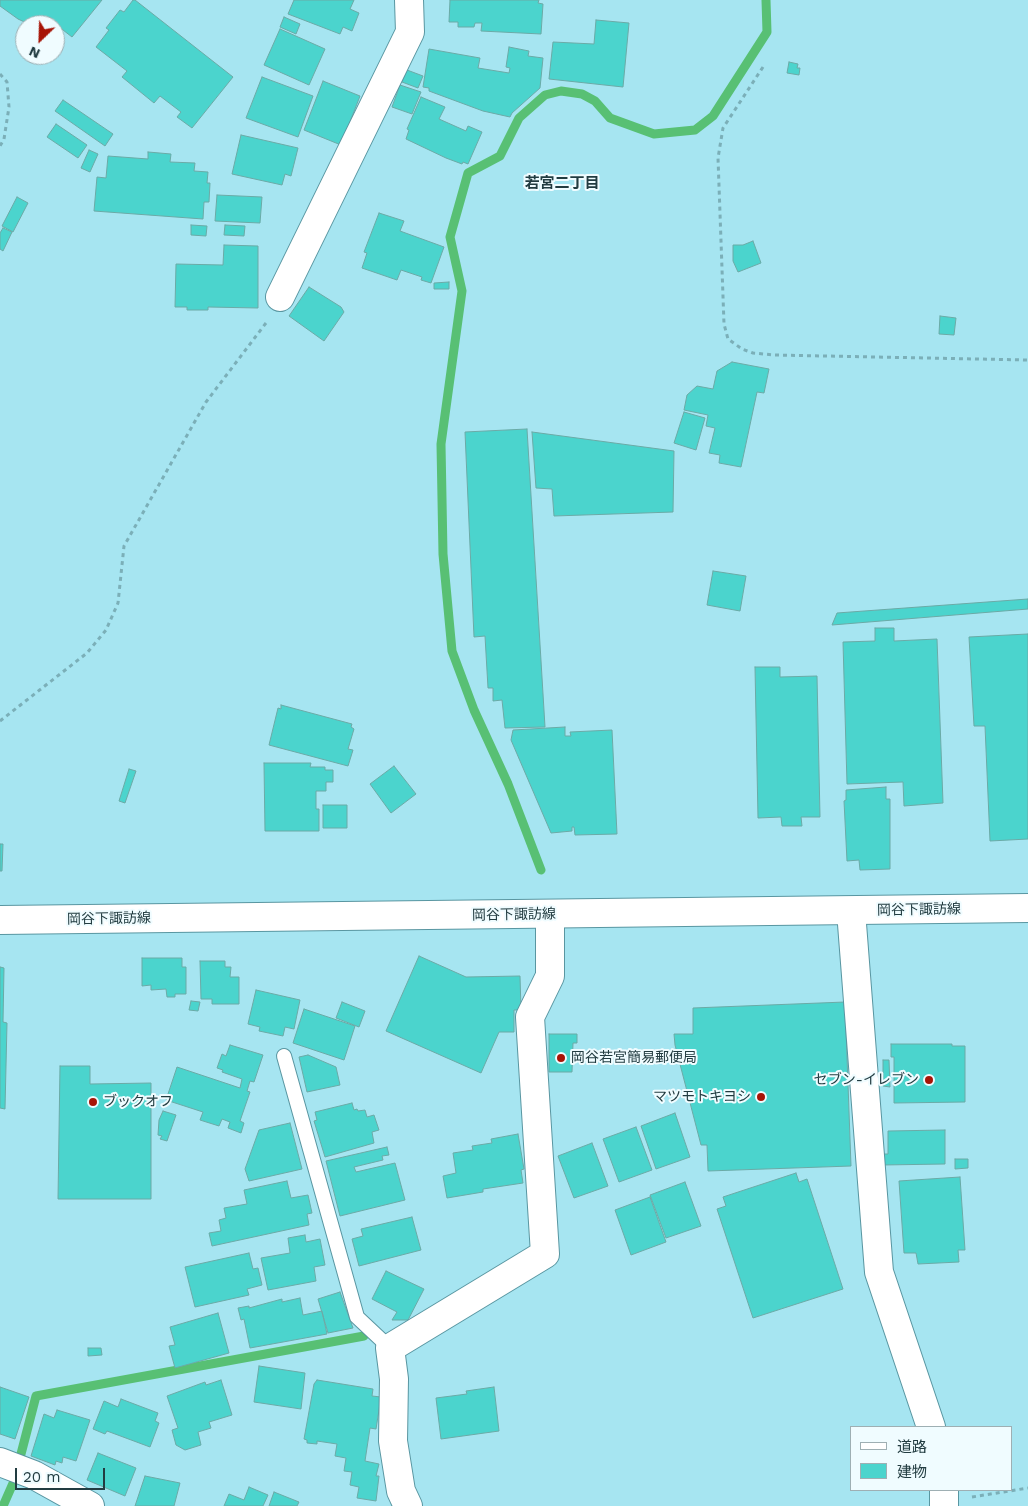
<!DOCTYPE html>
<html>
<head>
<meta charset="utf-8">
<style>
  body { margin:0 }
  #map { position:relative; width:1028px; height:1506px; overflow:hidden; background:#a6e5f1; font-family:"Work Sans","Noto Sans JP",sans-serif }
  canvas { display:block }
  .legend { position:absolute; left:850px; top:1426px; width:162px; height:65px; box-sizing:border-box; background:#f0fcff; border:1px solid #9eafb3; margin:0; padding:6px 9px; list-style:none; font-size:15px; color:#223c41 }
  .legend li { display:flex; align-items:center; gap:10px; height:25px }
  .legend b { width:25px; border:1px solid #9eafb3 }
  .north { position:absolute; left:15px; top:15px; width:50px; height:50px; box-sizing:border-box; background:#f0fcff; border:1px solid #9eafb3; border-radius:50%; rotate:204deg; font-size:14px; font-weight:700; line-height:20px; text-align:center; color:#223c41 }
  .north::after { content:''; display:block; margin:auto; width:18px; height:22px; background:#a71406; clip-path:polygon(50% 0,100% 100%,50% 72%,0 100%) }
  .scale { position:absolute; left:15px; top:1468px; width:90px; height:22px; box-sizing:border-box; border:2px solid #223c41; border-top:0; padding-left:6px; font-size:15px; line-height:18px; white-space:nowrap; color:#223c41; -webkit-text-stroke:4px #f0fcff; paint-order:stroke }
</style>
</head>
<body>
<div id="map">
<canvas width="1028" height="1506"></canvas>
<ul class="legend">
<li><b style="height:6px;background:#fff"></b>道路</li>
<li><b style="height:14px;background:#4bd4cd"></b>建物</li>
</ul>
<div class="north">N</div>
<div class="scale">20 m</div>
</div>
<script>
const g = document.querySelector('canvas').getContext('2d');
g.lineJoin = 'round';
function poly(rows) {
  const path = new Path2D();
  for (const r of rows) {
    path.moveTo(r[0], r[1]);
    for (let i = 2; i < r.length; i += 2) path.lineTo(r[i], r[i + 1]);
  }
  return path;
}
function strokePath(path, color, width, dash) {
  g.strokeStyle = color;
  g.lineWidth = width;
  g.lineCap = dash ? 'butt' : 'round';
  g.setLineDash(dash || []);
  g.stroke(path);
}
function fillPath(path, color) {
  g.fillStyle = color;
  g.fill(path, 'evenodd');
}
function drawText(font, color, halo, rows, align = 'center') {
  g.font = font + ' "Work Sans","Noto Sans JP",sans-serif';
  g.lineWidth = 4;
  g.setLineDash([]);
  g.textBaseline = 'middle';
  g.strokeStyle = halo;
  g.fillStyle = color;
  for (const [text, x, y, turn = 0] of rows) {
    g.save();
    g.translate(x, y);
    g.rotate((+turn || 0) * Math.PI / 180);
    g.textAlign = isNaN(turn) ? turn : align;
    if (halo) g.strokeText(text, 0, 0);
    g.fillText(text, 0, 0);
    g.restore();
  }
}
strokePath(poly([
  [541,870,508,784,474,710,452,651,443,554,441,444,462,291,450,237,468,173,500,156,519,118,545,95,561,91,582,94,595,101,610,118,654,134,695,130,713,116,767,32,766,0],
  [3,1506,14,1481,36,1396,364,1336]
]), '#58c074', 9);
const building = poly([
  [0,0,102,0,72,37,45,16,38,25,31,25,18,19,0,6,0,0],
  [133,0,135,0,233,77,192,128,177,117,181,112,160,96,154,103,122,77,127,71,96,47,109,30,106,28,120,10,124,12,133,0],
  [294,0,354,0,350,9,359,13,352,31,343,27,340,34,288,14,294,0],
  [450,0,539,0,538,3,543,4,541,34,481,31,482,23,475,23,474,27,458,27,458,22,449,22,450,0],
  [284,17,300,24,296,34,280,27,284,17],
  [596,20,629,23,623,87,549,79,553,42,594,44,596,20],
  [280,29,325,49,309,85,264,65,280,29],
  [509,47,529,51,528,56,543,58,540,88,512,113,510,117,483,111,429,91,429,88,423,87,429,49,480,58,478,68,509,73,510,68,506,67,509,47],
  [789,62,798,64,797,68,800,68,799,75,787,73,789,62],
  [407,70,423,76,418,88,402,82,407,70],
  [262,77,313,96,298,137,246,118,262,77],
  [323,81,360,96,341,145,304,130,323,81],
  [400,85,421,92,412,114,392,107,400,85],
  [421,97,445,107,439,119,466,131,468,126,482,132,468,164,463,162,462,164,446,158,406,139,409,130,407,129,421,97],
  [63,100,113,134,105,146,55,111,63,100],
  [56,124,87,145,78,158,47,137,56,124],
  [241,135,298,148,291,176,285,174,282,185,232,174,241,135],
  [89,150,98,154,90,172,81,168,89,150],
  [148,152,171,154,170,162,195,163,194,171,208,172,207,183,210,183,209,202,204,202,203,219,94,211,97,177,106,178,108,156,148,159,148,152],
  [217,195,262,197,260,223,215,221,217,195],
  [17,197,28,203,13,232,2,226,17,197],
  [379,213,404,221,400,231,444,247,431,283,421,280,422,277,401,270,397,280,362,268,367,253,364,252,379,213],
  [191,225,207,226,206,236,191,235,191,225],
  [225,225,245,226,244,236,224,235,225,225],
  [3,228,12,232,3,251,0,249,0,233,3,228],
  [753,241,761,263,738,272,733,261,733,245,743,245,753,241],
  [224,245,258,246,258,308,208,307,208,310,187,310,187,307,175,307,176,264,223,265,224,245],
  [449,282,449,289,434,289,434,283,449,282],
  [309,287,341,307,344,312,324,341,289,316,309,287],
  [940,316,956,318,954,335,939,334,940,316],
  [732,362,769,369,764,393,757,392,741,467,719,463,720,455,709,453,715,428,706,426,708,415,684,410,687,395,697,386,713,389,717,371,732,362],
  [684,412,705,418,696,450,674,443,684,412],
  [527,429,545,727,505,728,502,700,493,701,493,688,488,688,485,636,474,637,465,432,527,429],
  [532,432,674,451,673,512,554,516,552,489,536,488,532,432],
  [713,571,746,576,740,611,707,605,713,571],
  [1028,599,1028,609,832,625,837,613,1028,599],
  [875,628,894,628,894,641,937,639,943,803,904,806,903,782,847,784,843,642,875,641,875,628],
  [1028,634,1028,839,990,841,985,726,974,726,969,637,1028,634],
  [755,667,780,667,780,677,817,676,820,817,801,817,802,826,782,826,781,817,758,818,755,667],
  [281,705,352,724,351,727,354,729,348,749,353,750,348,766,269,745,278,708,281,709,281,705],
  [565,727,565,736,571,736,570,732,612,730,617,834,575,835,574,827,572,827,572,831,551,833,511,740,513,730,565,727],
  [264,763,311,763,310,767,325,767,325,770,333,770,333,782,326,782,326,791,316,791,316,809,319,809,319,831,265,831,264,763],
  [394,766,416,794,391,813,370,784,394,766],
  [129,769,136,771,125,803,119,801,129,769],
  [886,787,886,799,890,799,890,869,860,870,859,860,847,861,844,801,846,800,846,790,886,787],
  [323,805,347,805,347,828,323,828,323,805],
  [0,844,3,844,2,871,0,871,0,844],
  [419,956,466,977,520,976,521,1010,514,1010,514,1032,499,1032,481,1073,386,1031,419,956],
  [142,958,182,958,182,967,186,967,186,994,175,994,175,997,167,997,166,989,151,990,151,985,142,986,142,958],
  [200,961,225,961,225,967,231,967,230,977,239,977,239,1004,212,1004,212,999,201,999,200,961],
  [0,967,4,968,3,1022,7,1023,5,1109,0,1108,0,967],
  [256,990,300,1000,294,1029,285,1027,283,1036,259,1031,260,1027,248,1024,256,990],
  [191,1001,200,1002,198,1011,189,1010,191,1001],
  [342,1002,365,1011,359,1027,336,1018,342,1002],
  [845,1002,851,1166,708,1171,707,1145,701,1145,675,1045,674,1034,693,1034,693,1008,845,1002],
  [304,1009,355,1026,344,1060,293,1043,304,1009],
  [549,1034,577,1034,577,1043,573,1043,572,1072,549,1072,549,1034],
  [891,1044,952,1044,952,1046,965,1046,965,1102,894,1103,894,1057,891,1057,891,1044],
  [230,1045,263,1055,254,1082,250,1081,247,1091,250,1092,240,1121,244,1123,241,1133,228,1128,230,1122,222,1119,219,1126,200,1120,203,1112,166,1100,177,1067,240,1088,242,1079,222,1072,223,1070,217,1068,222,1054,226,1056,230,1045],
  [308,1055,336,1067,340,1085,307,1092,299,1057,308,1055],
  [883,1060,889,1060,890,1087,883,1086,883,1060],
  [60,1066,90,1066,90,1084,151,1083,151,1199,58,1199,60,1066],
  [352,1103,354,1110,357,1109,358,1111,365,1110,367,1117,374,1115,379,1130,372,1132,374,1143,325,1157,314,1121,317,1120,315,1112,352,1103],
  [163,1111,176,1115,167,1141,160,1139,162,1136,158,1135,159,1120,163,1111],
  [675,1113,690,1157,656,1169,641,1126,675,1113],
  [290,1123,302,1169,249,1181,245,1169,259,1130,290,1123],
  [636,1127,652,1170,619,1182,603,1139,636,1127],
  [945,1130,945,1164,882,1165,882,1154,888,1154,888,1131,945,1130],
  [518,1134,524,1169,521,1170,523,1183,483,1189,483,1192,447,1198,443,1176,456,1173,453,1153,473,1150,472,1146,492,1143,491,1139,518,1134],
  [592,1143,608,1186,574,1198,558,1156,592,1143],
  [387,1147,389,1155,382,1156,383,1160,354,1167,356,1172,395,1163,405,1200,340,1216,326,1161,387,1147],
  [955,1159,968,1159,968,1168,955,1169,955,1159],
  [796,1173,799,1182,807,1179,843,1289,753,1318,717,1209,726,1206,723,1197,796,1173],
  [960,1177,965,1250,958,1250,959,1262,918,1264,916,1253,904,1253,899,1181,960,1177],
  [287,1181,291,1198,308,1195,312,1213,307,1214,309,1225,212,1246,209,1233,221,1231,219,1220,226,1218,224,1208,247,1204,244,1190,287,1181],
  [685,1182,701,1226,666,1238,650,1195,685,1182],
  [650,1197,666,1242,631,1255,615,1210,650,1197],
  [412,1217,421,1250,359,1266,352,1239,363,1236,361,1229,412,1217],
  [305,1235,306,1242,320,1239,325,1265,314,1267,316,1281,268,1290,261,1258,290,1253,288,1238,305,1235],
  [249,1253,253,1269,258,1268,262,1285,247,1289,249,1295,195,1307,185,1267,249,1253],
  [386,1271,424,1289,408,1320,392,1320,397,1312,372,1299,386,1271],
  [340,1292,353,1328,328,1333,318,1299,340,1292],
  [300,1298,303,1315,322,1311,327,1334,250,1348,244,1319,241,1320,238,1308,249,1306,249,1308,282,1299,282,1302,300,1298],
  [218,1313,229,1353,175,1368,169,1346,175,1345,170,1327,218,1313],
  [88,1348,101,1348,102,1355,88,1356,88,1348],
  [259,1366,305,1373,301,1409,254,1402,259,1366],
  [221,1380,232,1415,209,1422,211,1428,198,1432,201,1445,185,1450,176,1445,172,1430,178,1428,167,1396,205,1382,206,1385,221,1380],
  [317,1380,373,1389,372,1396,381,1397,376,1429,370,1428,365,1461,379,1464,376,1476,379,1476,376,1501,357,1498,359,1487,350,1485,352,1472,344,1471,346,1458,335,1456,337,1444,317,1441,317,1444,307,1443,307,1440,304,1439,314,1384,317,1380],
  [0,1387,29,1397,15,1439,0,1434,0,1387],
  [494,1387,499,1431,441,1439,436,1398,467,1394,466,1391,494,1387],
  [121,1399,158,1413,155,1421,159,1423,150,1447,107,1431,105,1434,93,1429,104,1401,118,1407,121,1399],
  [57,1410,90,1420,76,1461,63,1457,62,1463,56,1461,55,1465,31,1456,44,1414,54,1418,57,1410],
  [98,1453,136,1468,125,1496,87,1480,98,1453],
  [145,1476,180,1483,174,1506,135,1506,145,1476],
  [249,1487,268,1495,263,1506,224,1506,229,1494,244,1500,249,1487],
  [274,1492,299,1502,297,1506,269,1506,274,1492]
]);
fillPath(building, '#4bd4cd');
strokePath(building, '#6baaa6', 1);
const service = poly([
  [284,1056,357,1317,390,1348]
]);
const minor = poly([
  [280,297,410,32,409,0],
  [851,911,879,1272,931,1427],
  [0,1462,34,1475,90,1506],
  [408,1506,401,1491,393,1441,394,1379,390,1348,545,1254,530,1017,550,976,550,914],
  [944,1506,944,1490]
]);
const secondary = poly([
  [0,920,1028,908]
]);
strokePath(service, '#5996a1', 16);
strokePath(minor, '#5996a1', 30);
strokePath(secondary, '#5996a1', 30);
strokePath(poly([
  [763,67,723,128,718,158,724,324,728,339,742,349,753,353,774,355,1028,360],
  [0,74,7,82,9,107,4,139,0,146],
  [0,721,87,653,106,630,118,603,124,546,206,402,266,323],
  [972,1497,1028,1488]
]), '#7bafb8', 3, [4, 4]);
strokePath(service, '#fff', 14);
strokePath(minor, '#fff', 28);
strokePath(secondary, '#fff', 28);
for (const [x, y, r, color] of [
  [561,1058,5,"#a71406"],
  [929,1080,5,"#a71406"],
  [761,1097,5,"#a71406"],
  [93,1102,5,"#a71406"]
]) {
  const dot = new Path2D();
  dot.arc(x, y, r, 0, 2 * Math.PI);
  g.fillStyle = color;
  g.fill(dot);
  strokePath(dot, '#f0fcff', 2);
}
drawText('14px', '#223c41', '#f0fcff', [
  ["岡谷下諏訪線",919,910,-1],
  ["岡谷下諏訪線",514,915,-1],
  ["岡谷下諏訪線",109,919,-1]
]);
drawText('14px', '#223c41', '#f0fcff', [
  ["岡谷若宮簡易郵便局",571,1058],
  ["セブン-イレブン",919,1080,"right"],
  ["マツモトキヨシ",751,1097,"right"],
  ["ブックオフ",103,1102]
], 'left');
drawText('bold 15px', '#223c41', '#f0fcff', [
  ["若宮二丁目",562,184]
]);
</script>
</body>
</html>
